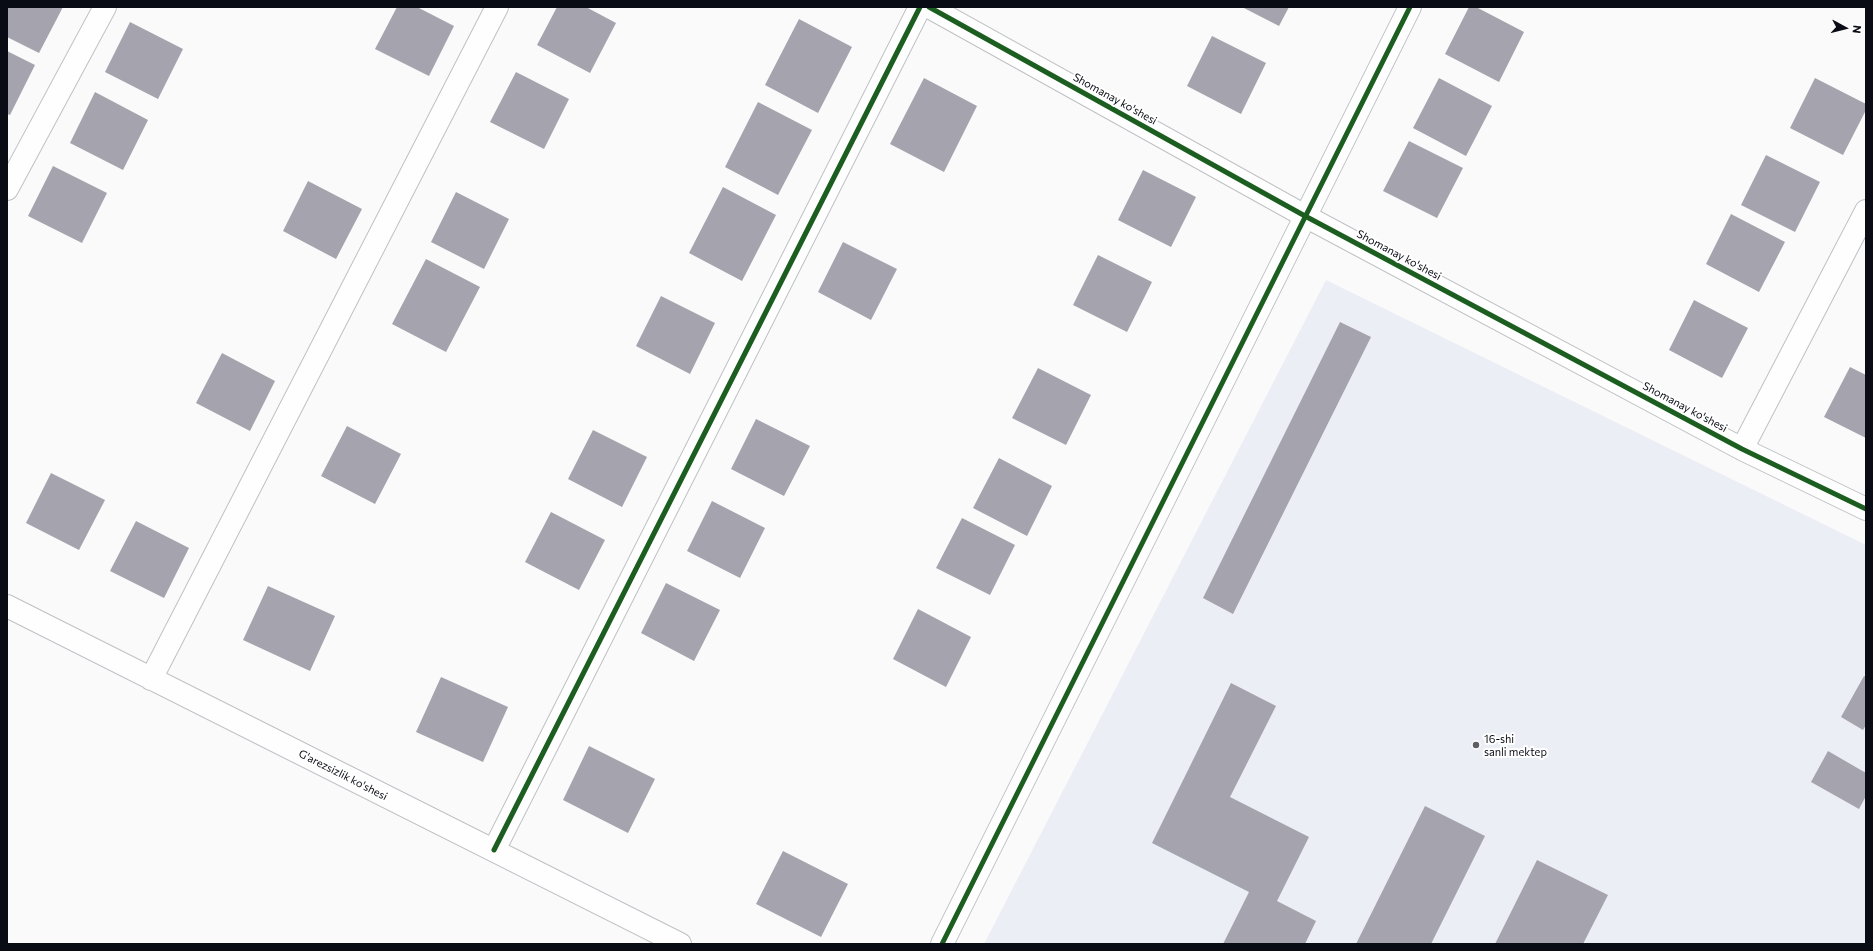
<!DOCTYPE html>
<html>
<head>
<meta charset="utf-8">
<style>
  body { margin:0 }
  #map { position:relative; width:1873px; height:951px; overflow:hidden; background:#fafafa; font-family:Commissioner,sans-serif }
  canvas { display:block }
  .frame { position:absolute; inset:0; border:8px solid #090c14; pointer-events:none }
  .north { position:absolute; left:1825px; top:8px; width:40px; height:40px; -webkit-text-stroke:3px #fff; paint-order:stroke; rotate:97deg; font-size:11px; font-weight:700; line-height:16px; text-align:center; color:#090c14 }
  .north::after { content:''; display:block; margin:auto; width:14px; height:18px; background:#090c14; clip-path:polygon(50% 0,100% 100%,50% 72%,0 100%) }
</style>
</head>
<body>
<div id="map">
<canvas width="1873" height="951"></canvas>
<div class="frame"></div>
<div class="north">N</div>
</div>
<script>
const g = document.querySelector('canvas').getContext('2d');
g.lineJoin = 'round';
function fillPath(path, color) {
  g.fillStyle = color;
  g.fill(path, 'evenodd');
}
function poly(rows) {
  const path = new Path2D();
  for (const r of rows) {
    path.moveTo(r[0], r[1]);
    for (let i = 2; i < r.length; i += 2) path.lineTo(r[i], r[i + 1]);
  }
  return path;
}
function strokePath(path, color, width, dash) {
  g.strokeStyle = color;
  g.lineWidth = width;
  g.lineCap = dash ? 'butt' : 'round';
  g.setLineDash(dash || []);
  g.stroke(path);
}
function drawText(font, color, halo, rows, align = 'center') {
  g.font = font + ' Commissioner,sans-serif';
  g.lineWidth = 4;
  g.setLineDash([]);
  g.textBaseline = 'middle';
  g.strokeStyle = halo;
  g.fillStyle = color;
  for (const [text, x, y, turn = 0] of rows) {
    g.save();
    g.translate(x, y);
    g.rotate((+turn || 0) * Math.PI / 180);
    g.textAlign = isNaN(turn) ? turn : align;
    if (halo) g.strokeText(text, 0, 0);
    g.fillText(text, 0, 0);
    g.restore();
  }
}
fillPath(poly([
  [1326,280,1866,545,1866,944,984,944]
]), '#eceef6');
fillPath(poly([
  [7,7,63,7,39,53,7,37],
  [397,7,417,7,454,26,429,76,375,49],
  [557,7,586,7,616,23,590,73,537,45],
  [1242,7,1289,7,1279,26],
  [1469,7,1476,7,1524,32,1499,82,1445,54],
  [799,19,852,47,818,113,765,85],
  [130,22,183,49,158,99,105,72],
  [1212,36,1266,63,1241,114,1187,86],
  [7,51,35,65,10,115,7,114],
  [516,72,569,99,544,149,490,122],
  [924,78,977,106,944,172,890,144],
  [1439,78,1492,106,1466,156,1413,128],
  [1815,78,1866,104,1866,110,1843,155,1790,128],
  [95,92,148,120,123,170,70,143],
  [758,102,812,130,778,195,725,167],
  [1409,141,1463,168,1437,218,1383,191],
  [1766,155,1820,182,1795,232,1741,205],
  [53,166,107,193,82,243,28,216],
  [1143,170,1196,197,1171,247,1118,220],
  [308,181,362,209,336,259,283,231],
  [723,187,776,215,742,281,689,253],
  [456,192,509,219,484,269,431,242],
  [1731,214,1785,242,1759,292,1706,264],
  [843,242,897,269,871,320,818,292],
  [1098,255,1152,282,1127,332,1073,305],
  [426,259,480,287,446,352,392,324],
  [661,296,715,323,690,374,636,346],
  [1694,300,1748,328,1722,378,1669,350],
  [1340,322,1371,337,1233,614,1203,598],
  [222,353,275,381,250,431,196,403],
  [1850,367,1866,375,1866,438,1824,417],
  [1038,368,1091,395,1066,445,1012,418],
  [756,419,810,446,784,496,731,469],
  [347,426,401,454,375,504,321,476],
  [593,430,647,457,622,507,568,479],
  [999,458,1052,486,1027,536,973,508],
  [51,473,105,500,79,550,26,523],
  [712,501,765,528,740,578,687,551],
  [551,512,605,540,579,590,525,562],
  [962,518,1015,545,990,595,936,568],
  [136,521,189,548,164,598,110,571],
  [666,583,720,610,694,661,641,633],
  [268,586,335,616,310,671,243,640],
  [918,609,971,637,946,687,893,659],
  [1864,676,1866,677,1866,725,1863,730,1841,717],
  [441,677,508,707,483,762,416,732],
  [1231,683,1276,706,1230,797,1309,837,1277,901,1316,921,1305,944,1223,944,1249,892,1152,843],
  [589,746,655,779,628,833,563,800],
  [1828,751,1866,773,1866,796,1859,809,1811,782],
  [1425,806,1485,836,1431,944,1356,944],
  [783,851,848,884,821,937,756,904],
  [1537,860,1608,895,1583,944,1495,944]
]), '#a5a3ad');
const minor = poly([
  [929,7,1305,216,1742,449,1866,509],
  [7,189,105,7],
  [1742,449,1866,211],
  [7,606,680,944],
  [151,679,497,7],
  [494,850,920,7],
  [942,944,1410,7]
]);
strokePath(minor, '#bfc1c5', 24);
strokePath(minor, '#fefefe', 22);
strokePath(poly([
  [929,7,1305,216,1742,449,1866,509],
  [494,850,920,7],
  [942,944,1410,7]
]), '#1b5e20', 5);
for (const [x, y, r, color] of [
  [1476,745,4,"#5d5f64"]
]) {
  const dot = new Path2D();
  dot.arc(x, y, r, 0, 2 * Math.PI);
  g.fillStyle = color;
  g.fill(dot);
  strokePath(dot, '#fff', 1.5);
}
drawText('11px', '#090c14', '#fff', [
  ["Shomanay ko'shesi",1115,99,29],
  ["Shomanay ko'shesi",1399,255,28],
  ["Shomanay ko'shesi",1685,407,28],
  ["G'arezsizlik ko'shesi",343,775,27]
]);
drawText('11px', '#090c14', '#fff', [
  ["16-shi",1484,739],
  ["sanli mektep",1484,752]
], 'left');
</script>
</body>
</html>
